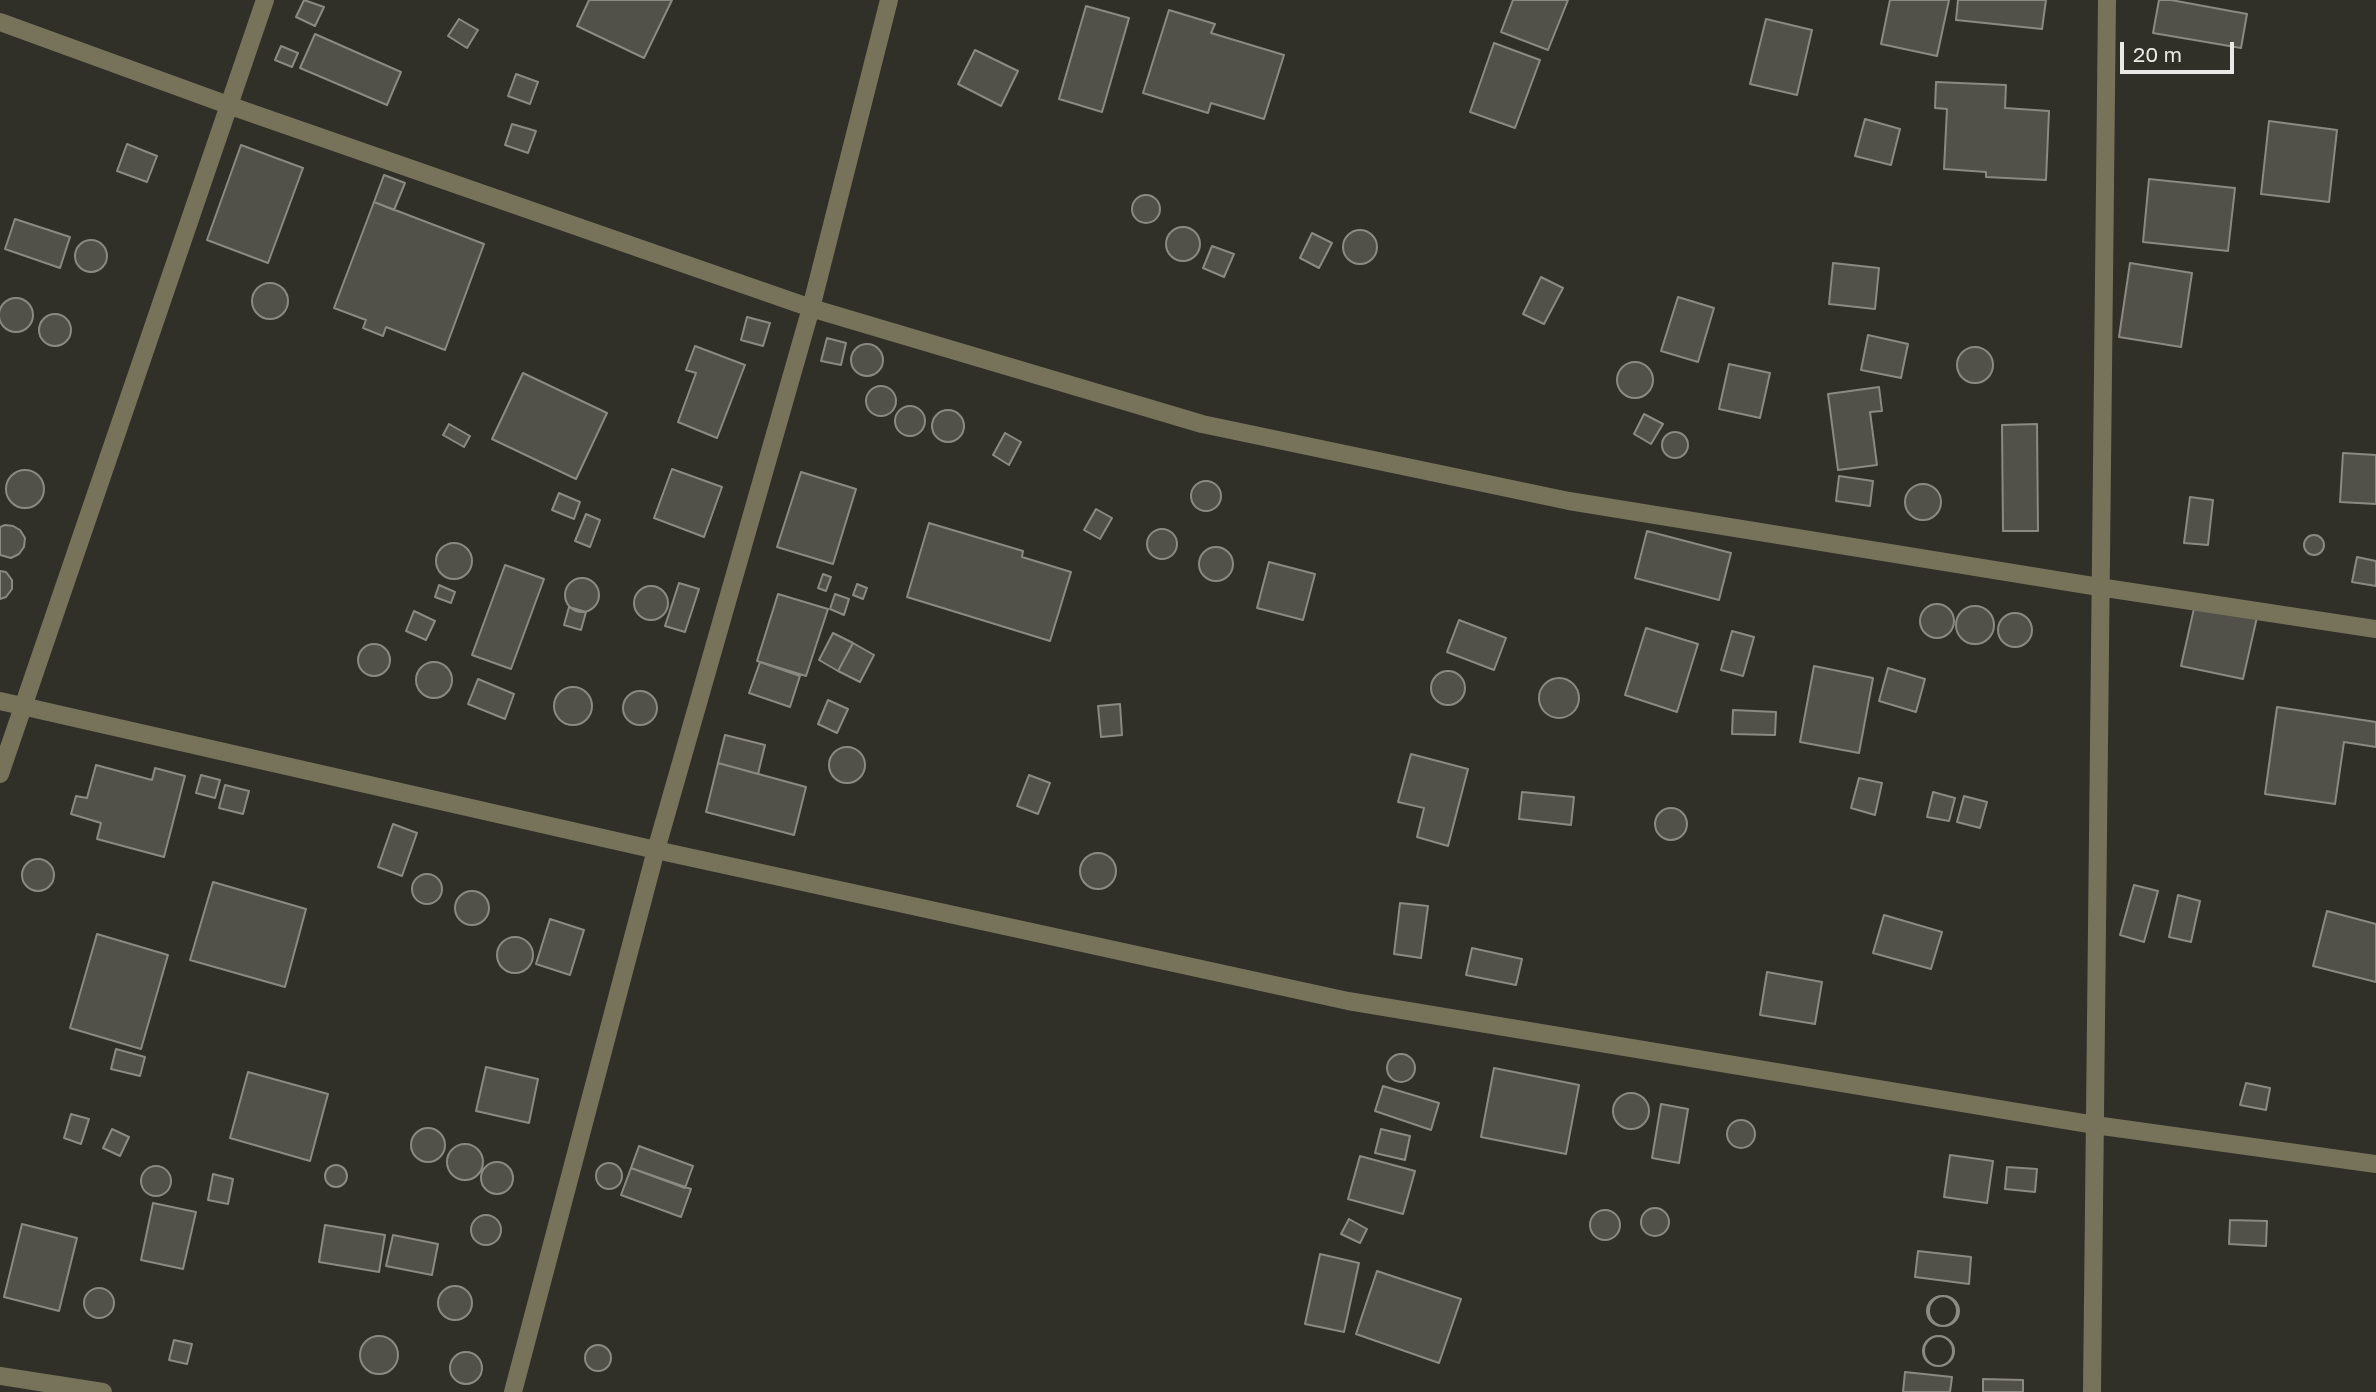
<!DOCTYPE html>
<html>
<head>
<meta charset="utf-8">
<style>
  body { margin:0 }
  #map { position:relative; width:2376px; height:1392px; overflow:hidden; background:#302f28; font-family:"Golos Text",sans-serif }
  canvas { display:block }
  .scale { position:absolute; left:2120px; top:42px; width:114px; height:32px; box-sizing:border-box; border:4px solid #eae9e5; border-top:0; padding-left:9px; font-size:21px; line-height:24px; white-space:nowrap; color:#eae9e5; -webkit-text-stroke:5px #302f28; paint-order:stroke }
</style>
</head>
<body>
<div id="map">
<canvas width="2376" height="1392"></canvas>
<div class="scale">20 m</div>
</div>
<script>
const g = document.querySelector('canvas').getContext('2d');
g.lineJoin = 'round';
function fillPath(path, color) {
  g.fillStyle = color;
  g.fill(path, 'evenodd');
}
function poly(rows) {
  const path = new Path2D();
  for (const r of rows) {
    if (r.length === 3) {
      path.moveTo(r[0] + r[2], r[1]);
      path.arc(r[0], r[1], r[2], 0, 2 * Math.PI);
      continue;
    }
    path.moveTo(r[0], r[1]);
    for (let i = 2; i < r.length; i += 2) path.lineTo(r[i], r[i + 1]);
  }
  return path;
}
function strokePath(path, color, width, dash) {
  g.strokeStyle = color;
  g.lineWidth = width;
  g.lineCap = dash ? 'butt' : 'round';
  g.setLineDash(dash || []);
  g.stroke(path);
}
const building = poly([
  [304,0,324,7,315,26,296,17,304,0],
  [589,0,672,0,644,58,577,26,589,0],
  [1513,0,1568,0,1548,50,1501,32,1513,0],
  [1890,0,1949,0,1937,56,1881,44,1890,0],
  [1958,0,2046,0,2042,29,1956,20,1958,0],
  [2159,0,2171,0,2247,14,2241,48,2153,33,2159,0],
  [1086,6,1129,18,1102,112,1059,99,1086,6],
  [1169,10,1215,24,1211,33,1284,55,1264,119,1211,103,1208,113,1143,93,1169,10],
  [459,19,478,30,467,48,448,36,459,19],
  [1766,19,1812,30,1797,95,1750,84,1766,19],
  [315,34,401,72,387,105,300,68,315,34],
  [1494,43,1540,60,1515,128,1470,112,1494,43],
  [281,46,298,53,292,67,275,60,281,46],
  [975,50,1018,71,1001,106,958,84,975,50],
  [516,74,538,82,530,104,508,96,516,74],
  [1936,82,2006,85,2005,108,2049,111,2046,180,1986,177,1986,172,1944,169,1947,109,1935,108,1936,82],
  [1865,119,1900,129,1891,165,1855,156,1865,119],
  [2269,121,2337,130,2329,202,2261,194,2269,121],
  [512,124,536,131,528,153,505,145,512,124],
  [127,144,157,156,147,182,117,171,127,144],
  [241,145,303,168,268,263,207,240,241,145],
  [384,175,405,183,394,210,374,202,384,175],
  [2149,179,2235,188,2228,251,2143,242,2149,179],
  [1146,209,14],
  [374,202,484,244,445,350,386,327,383,336,363,328,366,320,334,308,374,202],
  [15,219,70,237,60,268,5,249,15,219],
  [1183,244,17],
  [1360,247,17],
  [1312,233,1332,243,1319,268,1300,258,1312,233],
  [91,256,16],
  [1212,246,1234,254,1224,277,1203,268,1212,246],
  [1833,263,1879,268,1875,309,1829,304,1833,263],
  [2130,263,2192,273,2181,347,2119,337,2130,263],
  [1541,277,1563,288,1544,324,1523,314,1541,277],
  [270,301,18],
  [1678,297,1714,308,1698,362,1661,351,1678,297],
  [16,315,17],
  [55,330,16],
  [747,317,770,323,763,346,741,340,747,317],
  [1868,335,1908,344,1901,378,1861,370,1868,335],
  [827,338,846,343,841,365,821,361,827,338],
  [867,360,16],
  [695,346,745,365,717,438,678,422,696,373,686,370,695,346],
  [1975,365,18],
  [1635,380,18],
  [1729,364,1770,373,1760,418,1719,409,1729,364],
  [523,373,607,413,576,479,492,439,523,373],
  [881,401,15],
  [1879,387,1882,411,1870,412,1877,465,1838,470,1828,394,1879,387],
  [910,421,15],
  [948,426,16],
  [1644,414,1663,424,1651,444,1634,434,1644,414],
  [449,424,470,436,464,447,443,435,449,424],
  [2037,424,2038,531,2003,531,2002,425,2037,424],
  [1675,445,13],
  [1005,433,1021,442,1009,465,993,455,1005,433],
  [2343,453,2376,455,2376,504,2340,502,2343,453],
  [672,469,722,487,704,537,654,518,672,469],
  [25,489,19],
  [801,472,856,489,833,564,777,547,801,472],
  [1839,476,1873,481,1870,506,1836,501,1839,476],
  [1206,496,15],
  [1923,502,18],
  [559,493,580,502,574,519,552,510,559,493],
  [2190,497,2213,500,2208,545,2184,543,2190,497],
  [1096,509,1112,518,1100,539,1084,530,1096,509],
  [586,514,600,520,590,547,575,541,586,514],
  [929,523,1023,551,1022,557,1071,572,1050,641,907,597,929,523],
  [5,525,13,526,20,530,25,538,24,547,19,554,11,558,0,555,0,527,5,525],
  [1162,544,15],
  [1647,531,1731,553,1719,600,1635,578,1647,531],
  [2314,545,10],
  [454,561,18],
  [1216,564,17],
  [2357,557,2376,561,2376,586,2352,582,2357,557],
  [1269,562,1315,574,1303,620,1257,608,1269,562],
  [505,565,544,579,511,669,472,655,505,565],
  [0,571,6,572,12,580,12,589,6,597,0,599,0,571],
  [823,574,831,577,826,591,818,588,823,574],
  [582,595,17],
  [679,583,699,589,685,632,665,626,679,583],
  [857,584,867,588,863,599,853,595,857,584],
  [439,585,455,592,451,603,435,597,439,585],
  [651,603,17],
  [778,594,828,609,806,676,757,661,778,594],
  [835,594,849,599,844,615,830,609,835,594],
  [2195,604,2257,617,2243,679,2181,666,2195,604],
  [1937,621,17],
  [1975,625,19],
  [569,607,586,612,581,630,564,625,569,607],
  [414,611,435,621,426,640,406,631,414,611],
  [2015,630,17],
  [1459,620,1506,638,1494,670,1447,652,1459,620],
  [1646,628,1698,644,1677,712,1625,695,1646,628],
  [1732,631,1754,637,1743,676,1721,670,1732,631],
  [833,633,853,643,838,671,819,660,833,633],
  [853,643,874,655,860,682,838,671,853,643],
  [374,660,16],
  [760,662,800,676,790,707,749,693,760,662],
  [434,680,18],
  [1814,666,1873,678,1859,753,1800,742,1814,666],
  [1888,668,1925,679,1916,712,1879,701,1888,668],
  [1448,688,17],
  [1559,698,20],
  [478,679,514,694,505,719,468,704,478,679],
  [573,706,19],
  [640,708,17],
  [828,700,848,709,837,733,818,724,828,700],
  [1120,704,1122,735,1101,737,1098,706,1120,704],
  [2277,707,2376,722,2376,747,2344,742,2335,804,2265,794,2277,707],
  [1733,710,1776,712,1775,735,1732,734,1733,710],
  [725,735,765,745,758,774,718,763,725,735],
  [847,765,18],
  [1411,754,1468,769,1448,846,1417,837,1424,808,1398,802,1411,754],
  [718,763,806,787,794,835,706,812,718,763],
  [96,765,152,780,155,768,185,776,164,857,97,839,101,823,71,814,76,796,87,798,96,765],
  [201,775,220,780,215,798,196,793,201,775],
  [1029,775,1050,783,1038,814,1017,806,1029,775],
  [1859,778,1882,783,1875,815,1851,808,1859,778],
  [225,785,249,791,243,814,219,808,225,785],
  [1522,792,1574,797,1571,825,1519,819,1522,792],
  [1933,792,1955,798,1949,821,1927,817,1933,792],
  [1964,796,1987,802,1980,828,1957,822,1964,796],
  [1671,824,16],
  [393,824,417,833,402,876,378,867,393,824],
  [1098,871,18],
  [38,875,16],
  [427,889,15],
  [213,882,306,909,285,987,190,960,213,882],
  [2134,885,2158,891,2144,942,2120,935,2134,885],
  [472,908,17],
  [2178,895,2200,901,2191,942,2169,937,2178,895],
  [1400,903,1428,906,1421,958,1394,954,1400,903],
  [2327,911,2376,924,2376,982,2313,966,2327,911],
  [1884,915,1942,932,1931,969,1873,953,1884,915],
  [550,919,584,930,570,975,536,964,550,919],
  [97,934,168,955,141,1049,70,1028,97,934],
  [515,955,18],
  [1472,948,1522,959,1516,985,1466,975,1472,948],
  [1767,972,1822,982,1815,1024,1760,1015,1767,972],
  [116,1049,145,1057,140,1076,111,1069,116,1049],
  [1401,1068,14],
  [486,1067,538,1079,529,1123,476,1111,486,1067],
  [1494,1068,1579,1085,1566,1154,1481,1137,1494,1068],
  [248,1072,328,1094,310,1161,230,1138,248,1072],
  [2246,1083,2270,1088,2266,1110,2240,1105,2246,1083],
  [1383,1086,1439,1103,1431,1130,1375,1111,1383,1086],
  [1631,1111,18],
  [1661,1104,1688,1109,1679,1163,1652,1158,1661,1104],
  [71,1114,89,1119,81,1144,64,1138,71,1114],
  [1741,1134,14],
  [428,1145,17],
  [112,1129,129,1137,120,1156,103,1148,112,1129],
  [1381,1129,1410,1136,1405,1160,1375,1153,1381,1129],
  [465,1162,18],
  [639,1146,693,1166,685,1188,631,1168,639,1146],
  [1950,1155,1993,1161,1987,1203,1944,1197,1950,1155],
  [1360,1156,1415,1171,1403,1214,1348,1199,1360,1156],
  [497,1178,16],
  [609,1176,13],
  [336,1176,11],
  [156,1181,15],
  [2007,1167,2037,1169,2035,1192,2005,1189,2007,1167],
  [631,1168,691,1189,681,1217,621,1195,631,1168],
  [213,1174,233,1179,228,1204,208,1200,213,1174],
  [153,1203,196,1212,183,1269,141,1260,153,1203],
  [1655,1222,14],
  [1605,1225,15],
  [486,1230,15],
  [1349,1219,1367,1229,1360,1243,1341,1234,1349,1219],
  [2230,1220,2267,1221,2266,1246,2229,1244,2230,1220],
  [22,1224,77,1238,59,1311,4,1297,22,1224],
  [325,1225,385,1235,379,1272,319,1262,325,1225],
  [393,1235,438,1244,432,1275,386,1266,393,1235],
  [1918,1251,1971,1257,1969,1284,1915,1277,1918,1251],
  [1320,1254,1359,1263,1344,1332,1305,1324,1320,1254],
  [1377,1271,1461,1299,1439,1363,1356,1334,1377,1271],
  [455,1303,17],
  [99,1303,15],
  [1944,1311,15],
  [1942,1311,15],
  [1939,1351,15],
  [379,1355,19],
  [1938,1351,15],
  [174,1340,192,1344,187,1364,169,1360,174,1340],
  [598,1358,13],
  [466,1368,16],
  [1905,1372,1952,1377,1950,1392,1903,1392,1905,1372],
  [1983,1379,2023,1380,2023,1392,1983,1392,1983,1379]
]);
fillPath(building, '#515049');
strokePath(building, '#8b8a82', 2);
strokePath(poly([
  [0,22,228,105,811,308,1202,424,1569,501,2099,587,2376,629],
  [0,701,656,850,1348,1001,2095,1125,2376,1164],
  [0,774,265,0],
  [0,1376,103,1392],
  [513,1392,656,850,811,308,889,0],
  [2092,1392,2107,0]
]), '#76735a', 18);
</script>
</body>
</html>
